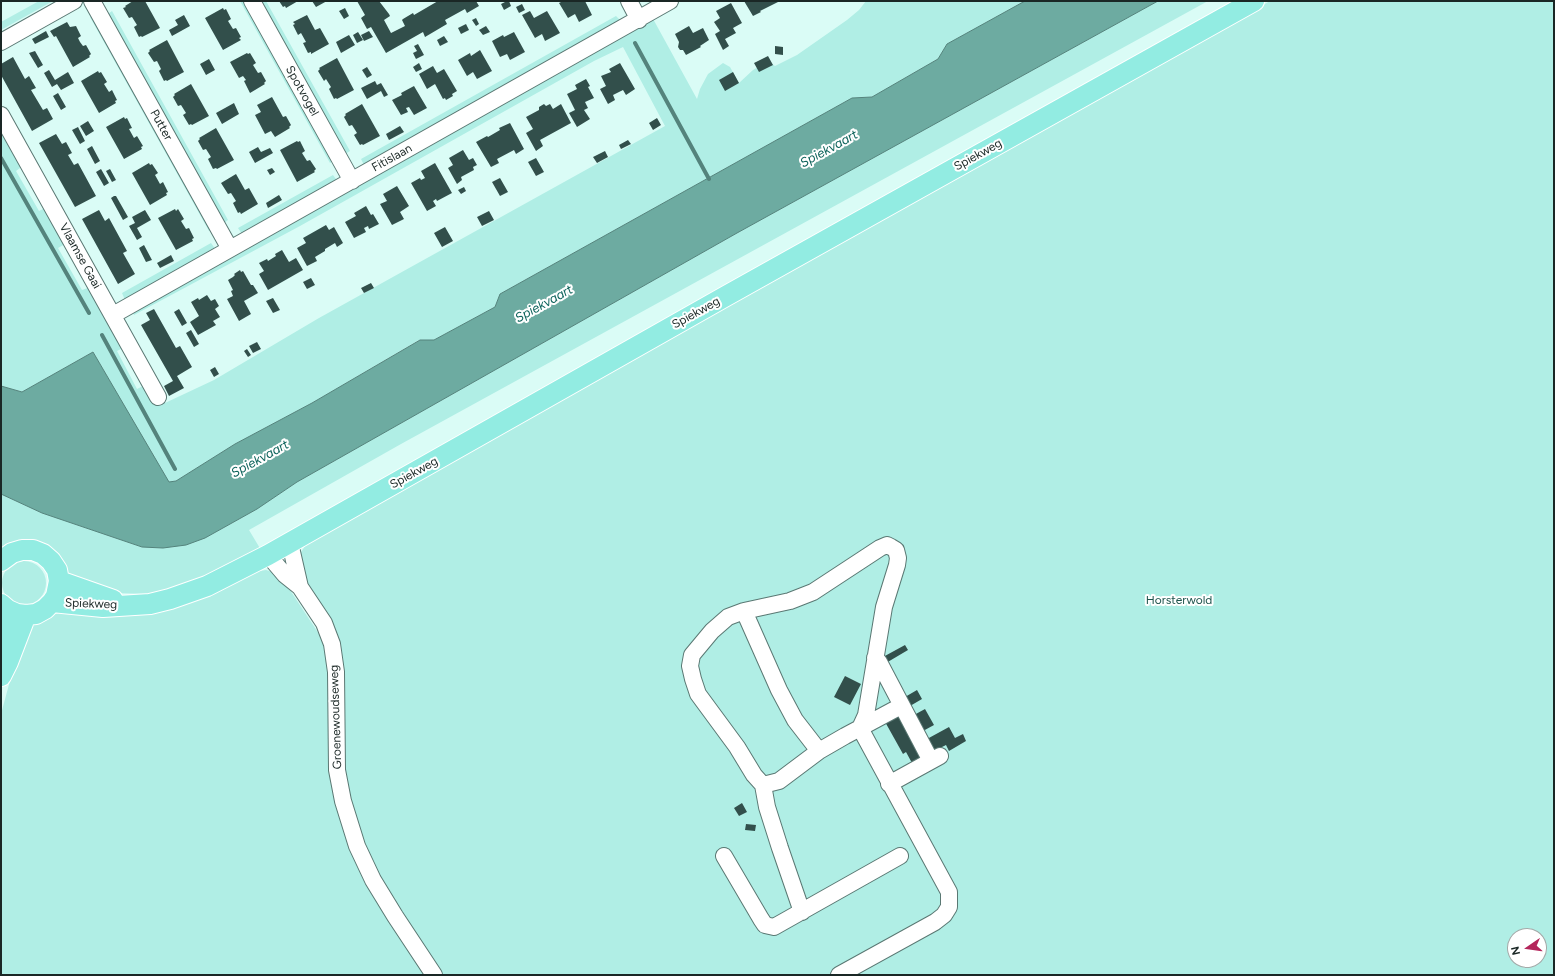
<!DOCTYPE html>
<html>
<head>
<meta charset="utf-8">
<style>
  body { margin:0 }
  #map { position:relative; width:1555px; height:976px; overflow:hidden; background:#dafcf6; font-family:Figtree,sans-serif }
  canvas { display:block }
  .frame { position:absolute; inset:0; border:2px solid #1a2725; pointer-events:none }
  .north { position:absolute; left:1507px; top:928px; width:40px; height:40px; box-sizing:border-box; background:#fff; border:1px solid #a3a9a8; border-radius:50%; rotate:257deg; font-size:11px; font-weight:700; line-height:16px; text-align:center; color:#1a2725 }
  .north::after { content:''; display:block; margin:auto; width:14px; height:18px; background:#b4265b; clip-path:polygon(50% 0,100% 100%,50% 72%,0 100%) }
</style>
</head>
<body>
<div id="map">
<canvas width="1555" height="976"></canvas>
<div class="frame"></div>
<div class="north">N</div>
</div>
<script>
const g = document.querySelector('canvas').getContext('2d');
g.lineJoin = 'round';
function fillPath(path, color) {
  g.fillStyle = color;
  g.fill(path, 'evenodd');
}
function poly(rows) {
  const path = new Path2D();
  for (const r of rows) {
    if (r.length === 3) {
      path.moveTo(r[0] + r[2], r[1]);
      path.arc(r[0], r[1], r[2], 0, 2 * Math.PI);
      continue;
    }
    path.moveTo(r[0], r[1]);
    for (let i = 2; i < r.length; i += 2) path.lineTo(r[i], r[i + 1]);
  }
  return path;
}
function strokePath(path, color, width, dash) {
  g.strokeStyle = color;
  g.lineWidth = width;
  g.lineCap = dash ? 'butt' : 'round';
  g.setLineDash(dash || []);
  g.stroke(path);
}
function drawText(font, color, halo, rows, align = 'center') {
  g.font = font + ' Figtree,sans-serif';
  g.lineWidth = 4;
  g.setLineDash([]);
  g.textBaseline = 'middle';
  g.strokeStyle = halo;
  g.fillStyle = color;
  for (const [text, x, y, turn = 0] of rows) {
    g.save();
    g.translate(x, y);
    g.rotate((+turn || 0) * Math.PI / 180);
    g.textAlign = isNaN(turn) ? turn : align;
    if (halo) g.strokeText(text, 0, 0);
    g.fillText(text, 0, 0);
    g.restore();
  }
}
fillPath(poly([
  [39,1,53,1,1,30,1,22],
  [240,1,247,1,336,159,330,163],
  [259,1,266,1,350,151,345,154],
  [866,1,1025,1,947,44,938,59,872,97,852,98,500,294,495,307,434,340,419,340,312,403,235,444,176,481,169,483,93,352,22,392,1,386,1,132,4,130,24,165,16,171,39,211,47,207,67,243,58,248,82,290,93,286,127,346,117,351,137,389,147,384,157,402,165,403,214,380,319,318,665,126,623,47,594,61,300,226,134,315,132,310,652,17,697,99,700,89,708,74,723,63,730,67,739,83,753,70,768,61,775,66,797,55,847,20,859,10],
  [1158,1,1208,1,401,444,249,530,261,550,182,588,149,594,113,593,66,576,51,554,1,553,1,494,42,513,142,547,205,538,257,509,297,482,737,233],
  [1270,1,1554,1,1554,975,1,975,1,714,14,666,29,623,54,608,173,608,203,598,254,572,266,570,276,573,286,584,319,634,330,627,302,573,300,554,308,541],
  [1515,936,1539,936,1539,960,1515,960],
  [112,11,228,220,224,223,108,14],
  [94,15,214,227,209,231,90,17],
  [616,16,621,21,364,165,361,159],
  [333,175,338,182,242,234,238,228],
  [211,243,216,250,125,300,122,293],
  [24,583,22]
]), '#b0eee5');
const water = poly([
  [1025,1,1158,1,737,233,297,482,257,509,205,538,186,545,163,548,142,547,42,513,1,494,1,386,22,392,93,352,169,482,176,481,235,444,312,403,420,340,434,340,495,307,500,294,852,98,872,97,938,59,947,44,1025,1]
]);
fillPath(water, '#6daba1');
strokePath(water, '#54837c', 1);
strokePath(poly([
  [635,43,709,179],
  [1,158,89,313],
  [102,335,175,469]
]), '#54837c', 4);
fillPath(poly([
  [133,1,145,1,160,28,142,37,141,36,139,37,134,27,137,25,132,17,129,18,123,8,126,7,125,6],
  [279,1,298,1,286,8,285,6,283,7],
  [312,1,327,1,316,7],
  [357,1,379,1,389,14,390,16,384,20,391,33,405,26,402,20,403,19,413,13,414,15,438,1,476,1,479,6,467,13,465,9,445,20,447,24,425,37,423,32,386,53,371,27,367,29,361,18,365,15],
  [507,1,509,1,511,6,504,10,501,4],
  [563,1,585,1,592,15,579,22,575,14,568,18,559,3],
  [744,1,780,1,760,11,761,12,753,16],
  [731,3,742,23,733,28,736,33,725,39,729,46,723,50,715,34,720,31,714,22,720,18,716,11],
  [522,4,525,10,519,13,516,7],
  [223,8,224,10,226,9,231,19,228,21,233,29,236,28,241,37,239,38,241,40,223,50,205,18],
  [345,8,349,16,344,19,339,11],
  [530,11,534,18,547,11,560,33,545,41,542,34,535,38,522,15],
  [184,15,190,26,172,36,169,30,178,25,175,20],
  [307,15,315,30,320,28,329,44,311,54,311,52,308,53,303,43,306,42,301,33,298,35,293,25,295,24,293,22],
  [476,18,479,24,476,26,472,20],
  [67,22,70,27,76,26,81,36,78,38,80,42,83,46,86,45,91,54,89,56,90,57,73,67,56,36,54,37,50,31],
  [466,24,469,30,461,34,458,28],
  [486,26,490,32,483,35,479,30],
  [689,26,693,33,703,28,709,40,700,46,701,47,686,55,683,50,680,50,678,47,679,42,675,34],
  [46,31,49,37,35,44,32,39],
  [369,31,373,37,364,41,361,35],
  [358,32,363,40,357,43,353,35],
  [514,32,525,52,510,60,507,54,500,57,492,41,503,35,504,37],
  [349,35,355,45,341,53,336,42],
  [444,36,448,42,440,46,437,40],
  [167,40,184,72,167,81,166,80,164,81,159,71,161,69,157,61,154,62,148,53,150,51,149,50],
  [418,44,424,55,416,59,413,53,417,51,414,46],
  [775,46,783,47,783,55,775,54],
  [480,50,492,71,477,79,473,72,467,76,458,60,470,53,471,56],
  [35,51,43,65,38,68,29,53],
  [247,53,248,54,250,53,256,63,253,65,258,73,261,72,266,81,264,83,265,84,250,93,244,81,246,80,243,76,239,78,230,62],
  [768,56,773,65,759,72,754,63],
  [13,57,25,79,29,76,36,88,31,90,43,110,47,108,53,119,32,131,1,75,1,64],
  [337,58,354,90,337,99,336,98,334,99,329,89,331,87,326,79,324,81,318,71,320,69,319,68],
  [209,59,215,70,206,75,200,64],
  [419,63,422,69,416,72,413,67],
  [620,63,635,89,626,95,623,90,613,95,615,100,608,104,600,89,606,86,601,76,611,72,609,69],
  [433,66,437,73,444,69,457,91,452,94,453,96,446,100,445,98,443,99,435,84,427,89,419,74],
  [367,67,372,75,367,78,362,70],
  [49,70,55,80,68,72,74,83,61,90,57,84,52,87,44,73],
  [98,71,99,73,101,72,107,82,104,84,109,92,112,90,117,100,115,101,116,103,99,113,81,81],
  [733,72,739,83,725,91,719,80],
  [586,79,590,86,588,87,594,98,585,102,588,108,584,110,590,119,577,127,569,113,575,110,567,94,577,89,575,85],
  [375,81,377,85,381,83,388,95,384,97,381,91,367,99,361,88],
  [191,84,209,116,192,125,191,124,189,125,183,115,186,113,181,105,178,106,173,97,175,95,174,94],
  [414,86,427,108,414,115,409,107,406,108,408,112,401,115,392,100,402,95,401,93],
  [58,93,66,107,61,110,53,96],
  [272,97,283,117,286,116,291,125,289,127,290,128,275,137,271,131,265,134,255,115,261,112,257,105],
  [234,103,239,114,222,124,216,113],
  [362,104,380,136,363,145,362,144,360,145,354,135,357,133,352,125,349,126,344,117,346,115,345,114],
  [544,104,546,106,550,104,553,109,561,104,571,123,540,140,543,146,536,151,526,133,533,129,526,117,539,110,539,107],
  [124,117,125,119,127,118,132,128,129,129,134,138,137,136,143,146,141,147,142,149,124,159,106,127],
  [657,118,661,125,653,130,649,123],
  [88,121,94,131,86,136,80,126],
  [510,123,524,149,516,154,514,150,497,159,499,163,491,167,476,142,487,136,488,137,500,130,499,128],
  [400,126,404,132,389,140,386,134],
  [78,127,85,141,80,144,72,130],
  [216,128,234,160,217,169,216,168,213,169,208,159,211,157,206,149,203,150,198,141,200,139,199,138],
  [56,134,62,144,66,142,72,153,68,155,74,165,78,163,96,196,75,207,39,143],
  [628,140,631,144,621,149,619,145],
  [297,141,298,142,300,141,305,151,302,153,307,161,310,160,316,169,314,171,315,172,297,182,280,150],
  [92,146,100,161,95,164,87,149],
  [258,147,261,152,270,148,273,153,255,163,249,152],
  [463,150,469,160,473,158,477,165,473,167,474,170,461,177,462,180,457,184,448,168,453,165,449,158],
  [605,151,608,157,597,163,593,157],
  [536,158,544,172,536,176,528,162],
  [149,163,150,165,152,164,158,173,155,175,160,184,163,182,168,192,166,193,167,195,150,205,132,173],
  [435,163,452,193,437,201,436,199,433,201,436,206,427,211,411,183,420,178,421,180,425,178,421,171],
  [272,168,275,172,270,175,267,170],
  [101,169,109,183,104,186,96,172],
  [110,169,116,180,112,182,106,171],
  [236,174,245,190,249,188,258,204,241,214,240,212,238,213,233,203,236,201,231,193,228,194,221,183],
  [500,178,508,192,500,196,492,182],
  [397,186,409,206,400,212,404,219,392,225,380,204,387,201,383,194],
  [464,187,466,191,461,194,458,190],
  [279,195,282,200,268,208,266,203],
  [114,196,116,196,128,217,123,220,111,198],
  [366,206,371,215,373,214,379,224,369,229,368,226,364,228,366,232,354,238,345,222,356,216,354,213],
  [175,209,176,211,178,209,184,219,181,221,186,229,189,228,194,238,192,239,193,241,176,250,158,218],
  [99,210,105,221,109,218,127,251,123,253,135,274,118,284,82,219],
  [145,210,151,220,137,228,142,237,137,240,129,226,135,223,132,217],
  [489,211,494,220,482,226,477,217],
  [326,225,329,230,334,227,343,243,337,247,335,243,325,249,325,251,315,257,317,261,307,266,297,248,306,243,303,238],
  [445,227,453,241,442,247,434,233],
  [144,245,152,260,146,262,139,248],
  [282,250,289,262,296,258,303,270,268,290,259,274,264,271,259,263,267,259,268,261,276,256,275,254],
  [171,255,174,261,160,268,157,263],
  [240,270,241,272,243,271,251,285,253,285,258,293,244,301,251,314,239,321,227,299,233,296,231,291,233,290,228,280,233,277,235,275,234,274],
  [311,278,315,285,307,289,303,282],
  [371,283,374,288,364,293,361,288],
  [207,295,211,301,215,299,219,306,215,309,220,317,213,321,216,325,198,335,190,322,199,316,191,302,198,298,199,300],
  [273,298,280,310,273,313,266,301],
  [154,309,176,348,180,346,192,367,177,376,184,388,169,396,164,386,173,381,141,325,150,320,146,313],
  [179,309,187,323,182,326,174,312],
  [191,330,199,344,194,347,186,333],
  [257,342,261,349,253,353,249,346],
  [247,349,251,355,248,357,244,351],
  [215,367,219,374,214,377,210,370],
  [905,645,908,650,886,663,883,657],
  [845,676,861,684,850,705,834,697],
  [917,690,922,699,910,706,905,697],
  [925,709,934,725,923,731,914,715],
  [897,713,922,758,912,763,906,752,903,754,884,720],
  [949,727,955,738,963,734,966,741,949,751,946,745,934,751,927,739],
  [742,803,747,812,739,816,734,808],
  [746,824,756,825,755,831,745,830]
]), '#324f4b');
const minor = poly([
  [92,1,230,249],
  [252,1,352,181],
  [629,1,639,20],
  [1,42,74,1],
  [1,115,158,397],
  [113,315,670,1],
  [290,543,300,587],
  [268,555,285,575,300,587,324,623,327,631,332,644,336,672,337,770,343,801,357,846,373,880,395,916,434,975],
  [744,611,779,690,795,720,819,751],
  [875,658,879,662,931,761],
  [889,784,940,756],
  [763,785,767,807,780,848,802,912],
  [724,856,761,919,765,925,774,927,900,856],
  [839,975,935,922,944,915,949,907,949,892,860,728,866,715,884,607,897,565,898,558,896,550,891,547,887,545,880,548,813,592,790,601,744,611,728,617,712,631,692,655,690,666,693,679,698,694,737,747,754,775,763,785,779,781,819,751,845,736,860,728,901,706]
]);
const major = poly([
  [1,561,12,553,22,550,33,550,43,554,51,561,57,570,59,581,56,596,52,602,45,609,36,614,26,615,17,614,8,610,1,604],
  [59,581,113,600],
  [52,602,103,607,150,604,170,599,207,586,268,555,726,296,1254,1],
  [1,649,8,610],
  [1,676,8,662,26,615]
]);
strokePath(minor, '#5a7873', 18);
strokePath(major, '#fff', 22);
strokePath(minor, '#fff', 16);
strokePath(major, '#92ece2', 20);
drawText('12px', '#1a2725', '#fff', [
  ["Spotvogel",302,91,61],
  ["Putter",161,125,61],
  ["Spiekweg",978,155,-29],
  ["Fitislaan",392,158,-29],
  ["Vlaamse Gaai",80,256,61],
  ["Spiekweg",696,313,-29],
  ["Spiekweg",414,473,-29],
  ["Spiekweg",91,604,2],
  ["Groenewoudseweg",336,717,-92]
]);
drawText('12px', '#1c524b', '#fff', [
  ["Horsterwold",1179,600]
]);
drawText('italic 13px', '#0e645c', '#fff', [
  ["Spiekvaart",829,149,-29],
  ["Spiekvaart",544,304,-29],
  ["Spiekvaart",260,459,-29]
]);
</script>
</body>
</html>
